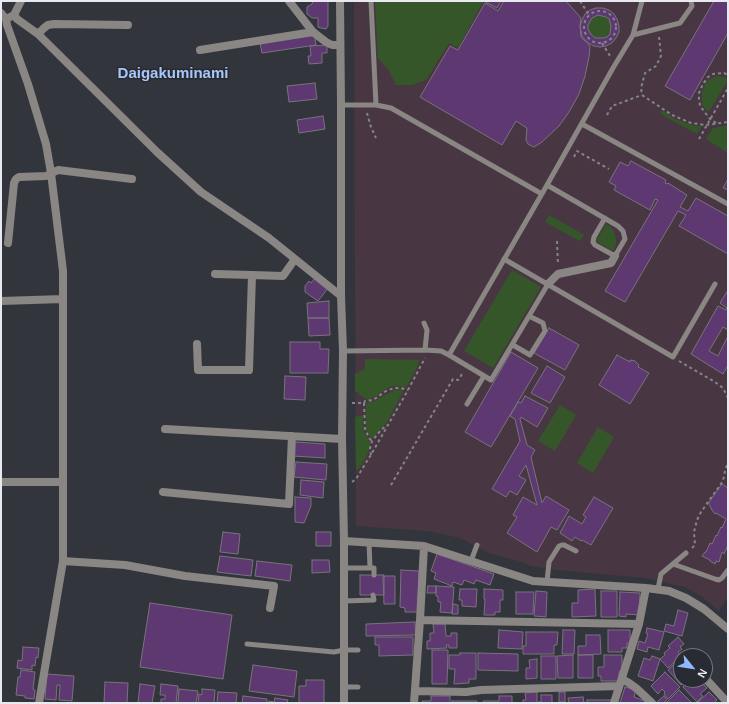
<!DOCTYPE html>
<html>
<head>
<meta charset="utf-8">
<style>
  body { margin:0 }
  #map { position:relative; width:729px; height:704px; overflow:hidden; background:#33353d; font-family:Helvetica,sans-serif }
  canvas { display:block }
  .frame { position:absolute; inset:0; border:2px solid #e8eaef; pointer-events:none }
  .north { position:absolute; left:673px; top:648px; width:40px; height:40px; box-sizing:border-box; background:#292b33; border:1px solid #75777e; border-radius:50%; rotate:120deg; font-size:11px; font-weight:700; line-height:16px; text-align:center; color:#e8eaef }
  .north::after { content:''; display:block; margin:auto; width:14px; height:18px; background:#90b8fd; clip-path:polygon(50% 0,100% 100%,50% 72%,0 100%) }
</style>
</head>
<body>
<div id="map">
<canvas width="729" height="704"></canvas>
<div class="frame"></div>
<div class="north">N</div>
</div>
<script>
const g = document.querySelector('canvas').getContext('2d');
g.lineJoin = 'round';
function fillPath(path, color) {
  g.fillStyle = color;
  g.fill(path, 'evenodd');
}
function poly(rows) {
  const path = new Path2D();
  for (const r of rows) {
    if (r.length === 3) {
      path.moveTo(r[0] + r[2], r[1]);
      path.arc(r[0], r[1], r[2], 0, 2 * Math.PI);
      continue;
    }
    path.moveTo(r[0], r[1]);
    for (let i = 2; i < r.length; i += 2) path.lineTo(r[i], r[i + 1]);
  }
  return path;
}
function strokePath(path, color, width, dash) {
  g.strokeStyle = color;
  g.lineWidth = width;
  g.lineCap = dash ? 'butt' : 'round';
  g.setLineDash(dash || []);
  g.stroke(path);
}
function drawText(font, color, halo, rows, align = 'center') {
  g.font = font + ' Helvetica,sans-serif';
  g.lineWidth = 3;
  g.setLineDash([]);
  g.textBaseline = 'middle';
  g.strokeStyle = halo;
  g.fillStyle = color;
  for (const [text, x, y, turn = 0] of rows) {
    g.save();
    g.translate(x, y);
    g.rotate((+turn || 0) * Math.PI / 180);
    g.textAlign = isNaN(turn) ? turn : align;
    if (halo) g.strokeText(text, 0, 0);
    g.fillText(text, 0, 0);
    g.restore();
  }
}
fillPath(poly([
  [354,1,728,1,728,597,719,611,701,596,685,587,645,578,558,570,537,567,528,565,522,562,489,553,460,538,427,531,356,526]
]), '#483742');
fillPath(poly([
  [375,1,480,1,483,2,458,48,449,43,426,80,412,85,396,85,388,69,378,58],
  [600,27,12],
  [715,76,728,78,728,80,709,112,702,105,702,92,706,82],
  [662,110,675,119,695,126,702,126,697,134,660,114],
  [728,125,728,153,706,139,713,128],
  [549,215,584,235,580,241,545,222],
  [606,224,611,227,614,232,616,238,616,245,613,251,596,241],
  [512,270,541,287,493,368,464,351],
  [365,359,419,360,418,366,406,388,398,386,389,387,376,396,368,400,360,395,358,392,355,392,355,374,365,369],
  [399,389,403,391,403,392,387,422,374,437,371,438,366,430,366,403,374,401,394,390],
  [560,405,576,415,555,451,538,441],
  [363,415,363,423,364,432,370,441,370,445,368,453,364,461,360,467,357,470,356,470,355,417],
  [598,427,614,437,593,473,577,463]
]), '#355629');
const building = poly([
  [313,1,328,1,328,26,326,29,321,28,318,27,318,18,312,18,307,14,307,7,312,4,313,1],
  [484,1,501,1,497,8,484,1],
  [504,1,566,1,581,18,580,26,581,37,585,41,588,43,590,47,589,57,585,76,579,94,569,112,559,126,542,142,534,147,528,144,526,140,527,128,516,121,502,145,420,97,450,46,458,50,485,3,498,11,504,1],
  [714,1,728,1,728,33,690,100,665,86,714,1],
  [596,8,603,8,609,10,614,14,617,19,619,26,619,32,616,38,612,43,606,46,600,47,594,46,588,43,582,36,580,26,582,20,585,14,590,10,596,8],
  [598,15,606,17,609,19,611,26,610,34,607,37,603,38,595,38,590,33,588,29,588,25,592,18,598,15],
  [315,35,316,45,262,53,260,43,315,35],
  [327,45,327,53,322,53,322,63,309,64,308,56,311,56,310,46,327,45],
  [315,83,317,99,289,102,287,86,315,83],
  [323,116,325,129,299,133,297,120,323,116],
  [631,161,666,180,665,183,667,184,668,183,687,195,680,207,688,211,696,198,728,216,728,254,679,226,686,215,678,211,625,302,605,291,658,200,655,199,650,210,614,190,616,186,609,182,620,162,628,166,631,161],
  [728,179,728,190,723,188,728,179],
  [316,277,329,287,318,301,305,292,305,286,309,281,311,283,316,277],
  [728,290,728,330,723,327,709,351,718,356,728,336,728,365,723,374,691,354,718,306,726,310,727,308,720,303,728,290],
  [329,301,329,318,308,318,307,303,329,301],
  [308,318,329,318,330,335,309,336,308,318],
  [549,328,579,345,565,370,534,353,549,328],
  [290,342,320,342,320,349,329,349,328,373,290,373,290,342],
  [511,352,538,368,491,447,465,432,511,352],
  [617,355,630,362,630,360,635,361,639,365,638,367,649,373,630,404,599,385,617,355],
  [547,366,565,377,550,403,531,393,547,366],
  [285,376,306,377,305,400,284,399,285,376],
  [525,396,548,408,537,427,521,417,520,419,527,445,535,450,531,457,542,503,546,496,569,510,557,530,551,527,537,552,507,533,517,517,513,515,523,497,537,505,526,465,519,476,526,480,517,495,510,491,506,497,492,489,520,441,515,419,510,416,518,402,521,403,525,396],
  [297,442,325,444,325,458,293,456,294,445,297,442],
  [296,462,327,464,326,480,294,477,296,462],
  [301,480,324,482,323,498,300,495,301,480],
  [722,484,728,488,728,545,724,554,722,552,719,562,716,561,715,564,710,561,710,560,702,556,705,552,706,552,710,543,712,544,716,535,717,536,721,527,722,528,726,519,716,513,715,514,712,510,709,504,709,502,722,484],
  [295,497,311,498,311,506,304,523,295,522,295,497],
  [594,497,613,508,591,545,582,540,581,541,575,537,572,541,560,533,569,516,582,524,586,517,583,515,594,497],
  [223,532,240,534,238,554,220,552,223,532],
  [316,532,331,532,331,546,316,546,316,532],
  [437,554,494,574,490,585,476,580,474,584,464,580,462,585,453,582,452,586,434,579,436,573,431,571,437,554],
  [220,556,253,560,251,576,217,572,220,556],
  [312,560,329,560,330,572,312,573,312,560],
  [257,561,292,565,290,581,255,576,257,561],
  [401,570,419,571,418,612,405,612,405,608,400,607,401,570],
  [360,575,384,575,384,595,360,595,360,575],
  [383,576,395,576,395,604,384,604,383,576],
  [428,586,436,586,436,593,427,593,428,586],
  [436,586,454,587,452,613,440,612,441,602,438,602,438,596,436,596,436,586],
  [460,589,477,589,476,607,462,606,462,600,459,600,460,589],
  [484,589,503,590,503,600,500,600,500,612,495,612,495,615,484,615,485,599,484,599,484,589],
  [595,589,596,616,572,617,572,603,578,603,578,590,595,589],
  [536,591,547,592,546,617,534,616,536,591],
  [601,591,617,591,617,617,601,617,601,591],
  [516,592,534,592,533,614,516,614,516,592],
  [620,592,640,593,639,615,626,614,626,617,619,616,620,592],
  [150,603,232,615,223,679,140,667,150,603],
  [453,604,458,605,458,614,452,614,453,604],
  [678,610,688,613,682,636,664,631,666,624,674,626,678,610],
  [415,622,416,635,366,636,366,624,415,622],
  [433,624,445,624,446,636,451,636,451,633,457,633,457,648,449,648,449,645,446,645,447,648,427,649,427,641,430,641,430,633,434,633,433,624],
  [647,628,664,632,659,650,648,647,647,652,637,649,639,641,645,643,648,634,646,633,647,628],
  [499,630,523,632,522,649,498,648,499,630],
  [563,630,575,630,574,654,562,654,563,630],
  [608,630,630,630,630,643,627,643,627,648,622,648,622,652,608,652,608,630],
  [526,632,558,632,557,645,554,645,554,654,523,654,523,646,526,646,526,632],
  [586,635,600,635,601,654,578,655,578,646,586,646,586,635],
  [375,637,413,637,413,655,379,656,379,645,375,645,375,637],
  [678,637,684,644,680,647,682,649,678,652,681,656,668,668,660,659,665,655,664,653,670,648,668,646,678,637],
  [23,647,39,648,38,658,36,657,35,666,32,665,32,670,17,668,18,660,22,661,23,647],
  [432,650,448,650,447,684,432,684,432,650],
  [460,653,476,653,476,679,469,679,469,683,454,684,455,669,449,669,449,655,460,655,460,653],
  [478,653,518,654,518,671,478,670,478,653],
  [573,655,573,678,558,678,557,656,573,655],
  [578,655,593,655,593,678,578,678,578,655],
  [604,655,622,655,622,671,619,672,619,681,601,681,601,676,598,676,598,667,604,667,604,655],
  [541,656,556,656,556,679,541,679,541,656],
  [652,656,660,659,653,681,638,676,644,658,650,660,652,656],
  [537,659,537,678,526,679,526,668,530,668,529,660,537,659],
  [680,659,681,661,681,680,686,680,681,685,668,670,680,659],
  [253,665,297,671,294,697,249,691,253,665],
  [21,670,35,672,33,689,35,690,34,699,25,698,25,696,16,695,18,677,20,677,21,670],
  [665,672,680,687,668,699,664,694,665,692,662,689,658,694,651,686,665,672],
  [47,674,74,676,72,701,59,700,60,685,57,685,56,700,45,699,47,674],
  [306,680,324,680,324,703,299,703,299,686,306,686,306,680],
  [690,680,699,680,707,688,700,694,703,696,697,702,683,687,690,680],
  [105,682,128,683,127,703,104,703,105,682],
  [140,684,155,686,152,703,138,703,140,684],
  [161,684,178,686,176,703,161,703,161,699,165,699,165,695,160,695,161,684],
  [625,687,636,690,634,697,645,701,645,703,620,703,625,687],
  [179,689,198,691,196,703,178,703,179,689],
  [202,689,215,690,214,703,198,703,199,694,202,695,202,689],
  [679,690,692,703,666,703,679,690],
  [218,692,237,693,236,703,217,703,218,692],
  [537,692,537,703,523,703,523,700,526,700,525,693,537,692],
  [559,692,565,692,565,702,559,702,559,692],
  [709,692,717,700,714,703,699,703,698,702,709,692],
  [541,695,552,695,552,703,538,703,538,702,541,702,541,695],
  [243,696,267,699,267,703,242,703,243,696],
  [431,696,450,696,450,703,422,703,422,701,431,701,431,696],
  [499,696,512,696,512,703,483,703,483,701,499,701,499,696],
  [664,696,667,700,663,703,659,703,657,702,664,696],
  [583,697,584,703,569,703,568,698,583,697],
  [275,698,288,700,287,703,269,703,269,701,274,702,275,698],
  [587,700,612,700,612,703,587,703,587,700],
  [452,701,477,701,477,703,452,703,452,701]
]);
fillPath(building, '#5e3871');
strokePath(building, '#79737c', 1);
strokePath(poly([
  [580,1,589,15],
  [600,27,16],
  [659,37,661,56,656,66,645,73,641,88,642,95,672,115,691,123,706,125,728,122],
  [602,43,610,56],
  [367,113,371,127,376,138],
  [607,115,612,106,642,95],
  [716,123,710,119,700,106,699,99,699,93,703,84,708,77,713,74,724,73,728,75],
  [699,139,728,88],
  [574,157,577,151,609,169],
  [557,241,558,265],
  [679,361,715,382,723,388,728,398],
  [352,403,364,403,365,401,373,400,386,391,394,388,400,388,408,390],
  [364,403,365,429,369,438,372,441],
  [371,455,370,448,372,441,381,430,387,425],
  [352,482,356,479,372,453,408,390,425,358],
  [391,485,453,379,458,380,459,379,462,374],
  [692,548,695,545,694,532,697,520,701,512,723,481,725,471,728,462]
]), '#83858b', 2, [3, 3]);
strokePath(poly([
  [371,1,376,105,391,108,542,194],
  [633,35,680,23,692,6,691,1],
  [341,105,376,105],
  [582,124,728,204],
  [547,185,618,226,623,231,625,239,615,256,595,245,593,242,594,237,605,218],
  [504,259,673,357,715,284],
  [424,323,427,330,425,350],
  [513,345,530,355,545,331,543,323,529,316],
  [343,351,425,350,441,351,449,355,547,185,613,68,633,35,642,1],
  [449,355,491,380,548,284],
  [467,404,484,376],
  [369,542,370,568],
  [471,561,477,545],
  [673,564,715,579,719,580,722,578,728,570],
  [344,568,374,568,374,575],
  [547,582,549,562,559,546,562,545,564,545,576,551],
  [658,589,661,574,686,553],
  [344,601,374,600,373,595],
  [247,644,334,652,344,650,358,650],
  [344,687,358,687]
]), '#8a8683', 5);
strokePath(poly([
  [289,1,313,32,326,42,332,45,340,45],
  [1,13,6,19,7,25,28,84,46,144,51,173,63,271,63,561,39,703],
  [14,15,21,1],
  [6,19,14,15,17,19,38,34,157,152,201,192,269,238,341,296],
  [38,34,44,28,48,25,54,24,128,25],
  [200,50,313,32],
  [8,243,14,183,16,179,19,177,46,176,58,170,132,179],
  [215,274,252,275],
  [548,284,558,274,611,263,615,256],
  [1,301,63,299],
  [197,344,198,370,249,370,252,275,283,276,295,259],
  [165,429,342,439],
  [1,482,63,482],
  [163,492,289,504,292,436],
  [344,541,424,546,533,581,646,588,669,591,686,598,704,609,728,629],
  [63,561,125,565,185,576,274,586,270,608],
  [420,620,639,624],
  [685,655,686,656],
  [705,678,728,703],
  [622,679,629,683,636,688,652,703],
  [415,691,466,692,481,690,619,686],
  [414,703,420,620,424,546],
  [614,703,639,624,646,588]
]), '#8a8683', 8);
strokePath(poly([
  [340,1,341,105,341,296,343,351,342,439,344,541,344,703]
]), '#8a8683', 8);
drawText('bold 15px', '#a7c6f9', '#292b33', [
  ["Daigakuminami",173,74]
]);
</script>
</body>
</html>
